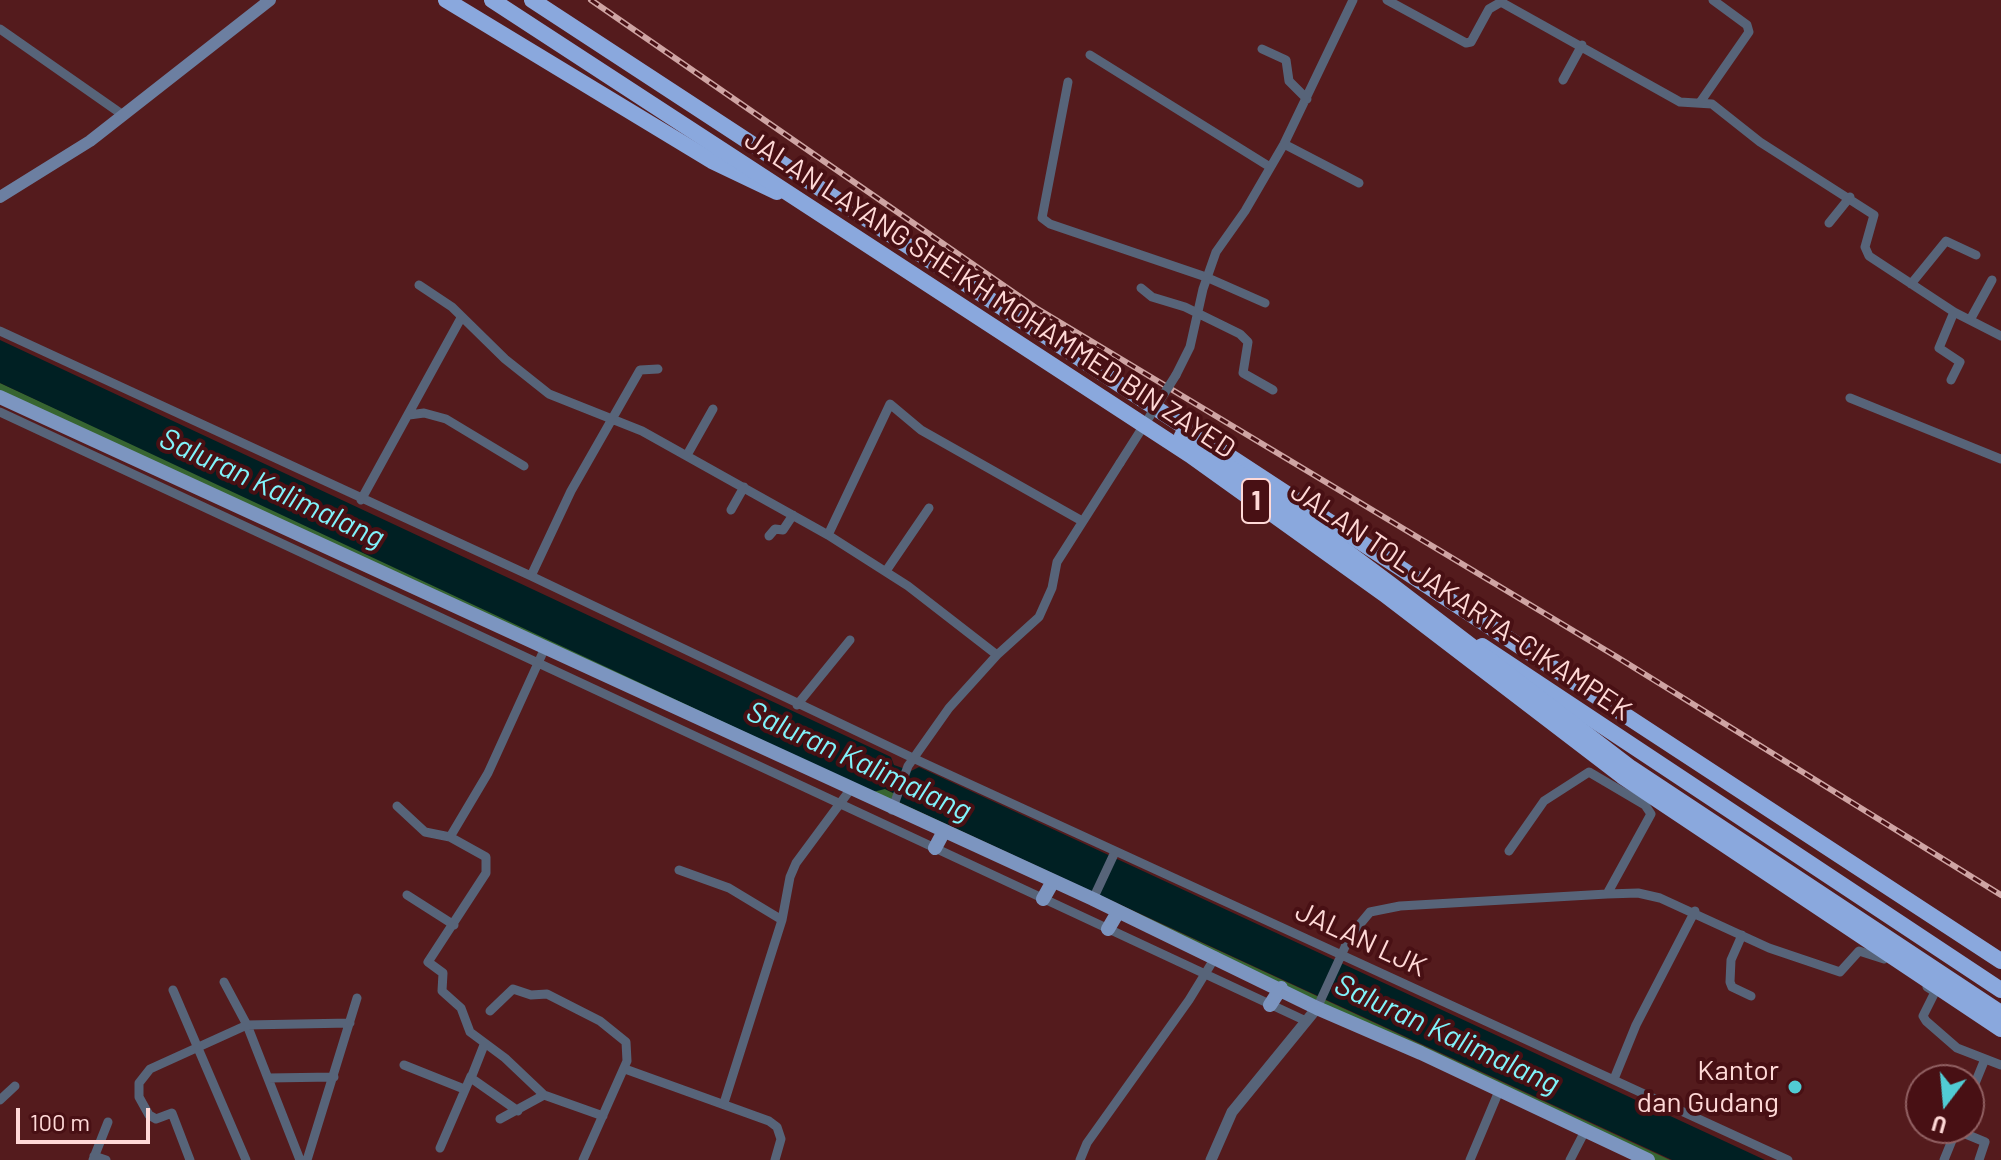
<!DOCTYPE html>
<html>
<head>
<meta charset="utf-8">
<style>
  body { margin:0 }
  #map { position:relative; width:2001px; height:1160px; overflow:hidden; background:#541b1d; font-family:Barlow,sans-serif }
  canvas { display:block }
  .north { position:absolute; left:1905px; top:1064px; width:80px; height:80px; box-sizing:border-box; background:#481014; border:2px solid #916062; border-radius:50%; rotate:196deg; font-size:22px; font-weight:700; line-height:32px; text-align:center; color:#ffd9d7 }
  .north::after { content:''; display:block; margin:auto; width:28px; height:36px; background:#51ccd4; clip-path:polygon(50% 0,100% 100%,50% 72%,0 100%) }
  .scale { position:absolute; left:16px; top:1108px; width:134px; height:36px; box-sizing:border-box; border:4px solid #ffd9d7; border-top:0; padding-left:10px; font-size:24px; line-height:28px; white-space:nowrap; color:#ffd9d7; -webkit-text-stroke:6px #481014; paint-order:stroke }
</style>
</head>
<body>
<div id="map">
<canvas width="2001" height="1160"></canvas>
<div class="north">U</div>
<div class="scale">100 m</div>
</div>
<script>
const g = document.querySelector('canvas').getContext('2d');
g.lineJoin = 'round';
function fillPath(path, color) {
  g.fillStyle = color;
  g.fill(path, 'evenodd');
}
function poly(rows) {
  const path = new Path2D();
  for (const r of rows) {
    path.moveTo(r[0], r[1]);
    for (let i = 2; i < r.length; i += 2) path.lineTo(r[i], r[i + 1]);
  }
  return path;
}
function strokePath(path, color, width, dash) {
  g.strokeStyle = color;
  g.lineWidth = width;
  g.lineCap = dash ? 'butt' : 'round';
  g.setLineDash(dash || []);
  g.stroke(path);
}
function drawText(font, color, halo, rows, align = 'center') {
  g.font = font + ' Barlow,sans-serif';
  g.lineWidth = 8;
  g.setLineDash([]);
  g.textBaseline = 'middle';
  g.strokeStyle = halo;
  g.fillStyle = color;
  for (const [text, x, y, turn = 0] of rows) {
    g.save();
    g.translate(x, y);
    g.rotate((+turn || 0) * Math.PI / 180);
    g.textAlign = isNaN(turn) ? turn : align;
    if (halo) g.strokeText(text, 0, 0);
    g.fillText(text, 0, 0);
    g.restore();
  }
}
fillPath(poly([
  [0,383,885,789,897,795,899,802,1670,1160,1648,1160,0,398]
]), '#376531');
fillPath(poly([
  [0,340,891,757,894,765,911,771,919,767,1765,1160,1672,1160,899,802,897,795,885,789,873,792,0,383]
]), '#002023');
strokePath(poly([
  [1387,0,1466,43,1471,42,1489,9,1501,2,1680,102,1712,104,1760,142,1874,215,1865,247,1869,256,1954,312,2001,336],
  [0,29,123,115],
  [1262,49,1286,60,1289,81,1307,99],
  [1090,55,1270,167],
  [1563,80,1582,45],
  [1068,82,1042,218,1050,224,1206,277,1265,303],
  [1701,101,1749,32,1747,25,1713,0],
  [1284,144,1359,183],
  [1829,223,1850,197],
  [1911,284,1946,241,1976,255],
  [419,285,452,307,505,359,549,394,642,431,828,535,908,586,997,655],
  [1141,288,1152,297,1185,307,1240,334,1248,342,1243,373,1273,390],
  [1970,320,1992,280],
  [0,331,531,576,915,759,1788,1160],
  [1176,375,1190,347,1203,289,1216,252,1245,211,1284,144,1353,0],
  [1951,380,1960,362,1939,348,1954,312],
  [1850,398,2001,459],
  [0,412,1306,1021],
  [409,415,424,413,446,419,524,466],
  [687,455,713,409],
  [361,500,461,318],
  [731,510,744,487],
  [828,535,890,404,921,430,1082,521],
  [769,536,775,529,783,530,793,515],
  [886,571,929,508],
  [531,576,571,491,640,370,658,369],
  [797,705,850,640],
  [397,806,425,832,450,837],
  [892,810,908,766,949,708,997,655,1039,617,1052,588,1057,562,1120,463],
  [679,870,729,888,782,920],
  [1607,894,1638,893,1660,898,1769,948,1840,972,1859,951,1884,959],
  [407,895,454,925],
  [1093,899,1115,852],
  [1742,935,1731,960,1730,982,1732,987,1751,996],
  [224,982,247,1025,300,1160],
  [1927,987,1935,992,1923,1016,1926,1021,1957,1048,2001,1065],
  [173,990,246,1160],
  [1317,1008,1350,936,1370,912,1400,906,1607,894,1651,814,1645,805,1589,772,1544,801,1509,851],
  [490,1011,513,989,531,995,547,994,600,1021,626,1042,627,1061,583,1160],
  [484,1045,471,1078,518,1111],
  [404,1065,464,1089],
  [625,1069,769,1121,777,1127,781,1139,775,1160],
  [268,1078,334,1077],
  [1614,1079,1636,1025,1695,911],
  [544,1095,505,1058,470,1032,461,1008,442,991,443,973,428,962,486,873,486,857,450,837,488,773,544,650],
  [1969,1098,1985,1059],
  [0,1100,15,1086],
  [724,1103,782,920,790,877,796,863,850,790],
  [500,1119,544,1095,603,1116],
  [1956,1130,1985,1142,1979,1160],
  [440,1148,471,1076],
  [94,1156,106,1160],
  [93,1160,108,1122],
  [190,1160,172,1113,156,1119,149,1115,139,1097,139,1083,150,1069,247,1025,350,1023],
  [307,1160,357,998],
  [1080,1160,1087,1143,1189,1000,1216,956],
  [1470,1160,1499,1091],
  [1570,1160,1585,1131],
  [1944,1160,1957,1128]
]), '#576479', 9);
strokePath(poly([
  [1211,1160,1232,1112,1317,1008]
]), '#576479', 11);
strokePath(poly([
  [0,197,90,141,270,0]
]), '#6c7fa1', 12);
strokePath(poly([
  [0,397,1093,899,1317,1008,1421,1053,1648,1160],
  [935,848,943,833],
  [1043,899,1052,883],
  [1108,929,1118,912],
  [1270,1005,1281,988]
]), '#7c95c0', 14);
strokePath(poly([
  [446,0,712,161,777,192],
  [532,0,2001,961],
  [1482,646,2001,990]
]), '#8aa8dd', 16);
const rail = poly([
  [591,0,1036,308,1617,657,2001,895]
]);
strokePath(rail, '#cfa4a3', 6);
strokePath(rail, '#481014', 3, [9]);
strokePath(poly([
  [1120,463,1176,375]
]), '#576479', 9);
strokePath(poly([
  [492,0,1190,455,1384,594,1622,776,2001,1029],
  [1182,436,1272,496,1390,584,1631,768,2001,1013]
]), '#8aa8dd', 16);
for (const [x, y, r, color] of [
  [1795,1087,8,"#51ccd4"]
]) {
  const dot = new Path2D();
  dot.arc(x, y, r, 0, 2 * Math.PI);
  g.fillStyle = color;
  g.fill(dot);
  strokePath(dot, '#481014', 3);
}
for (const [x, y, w] of [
  [1256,501,28]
]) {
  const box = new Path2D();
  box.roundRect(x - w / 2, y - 22, w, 44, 6);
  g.fillStyle = '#481014';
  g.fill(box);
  strokePath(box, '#ffd9d7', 2);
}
drawText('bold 26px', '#ffd9d7', null, [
  ["1",1256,501]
]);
drawText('28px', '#ffd9d7', '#481014', [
  ["JALAN LAYANG SHEIKH MOHAMMED BIN ZAYED",990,294,33],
  ["JALAN TOL JAKARTA–CIKAMPEK",1461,601,34],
  ["JALAN LJK",1361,939,25]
]);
drawText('28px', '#ffd9d7', '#481014', [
  ["Kantor",1779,1071],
  ["dan Gudang",1779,1103]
], 'right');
drawText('italic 30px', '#80f3fb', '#481014', [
  ["Saluran Kalimalang",272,488,25],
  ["Saluran Kalimalang",859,761,25],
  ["Saluran Kalimalang",1447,1034,25]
]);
</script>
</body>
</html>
